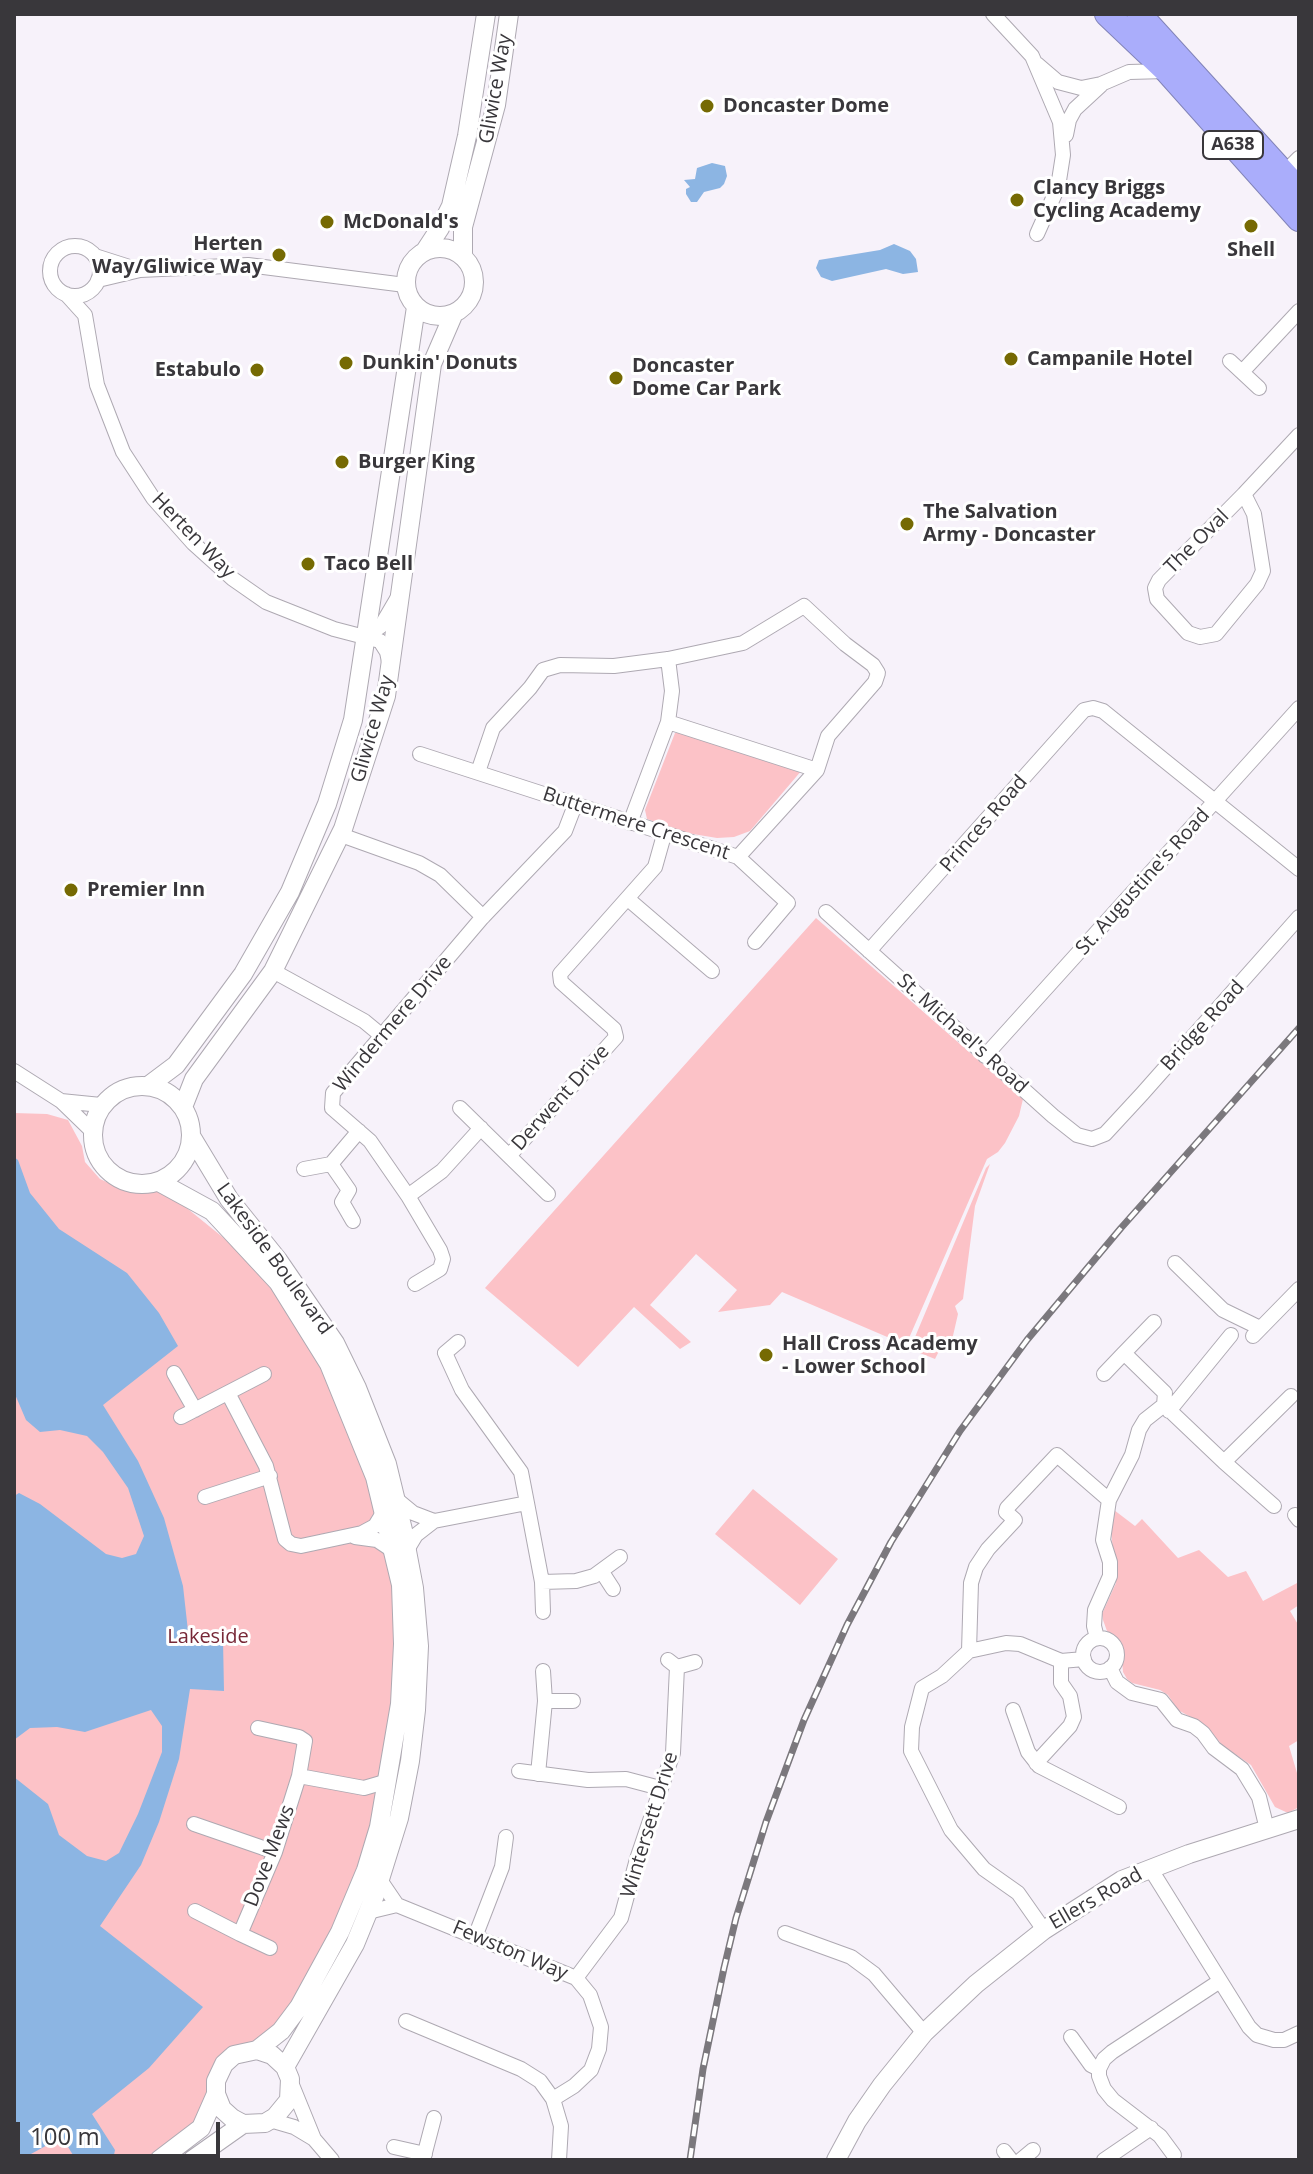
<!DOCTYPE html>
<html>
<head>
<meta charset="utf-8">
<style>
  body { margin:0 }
  #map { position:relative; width:1313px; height:2174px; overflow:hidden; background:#f7f2fa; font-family:"Open Sans",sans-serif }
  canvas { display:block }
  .frame { position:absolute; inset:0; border:16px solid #39373b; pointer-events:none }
  .scale { position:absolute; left:16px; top:2122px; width:204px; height:36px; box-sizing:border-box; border:4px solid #39373b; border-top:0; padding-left:10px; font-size:24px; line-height:28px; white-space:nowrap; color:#39373b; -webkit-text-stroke:6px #fff; paint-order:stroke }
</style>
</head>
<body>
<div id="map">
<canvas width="1313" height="2174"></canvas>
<div class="frame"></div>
<div class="scale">100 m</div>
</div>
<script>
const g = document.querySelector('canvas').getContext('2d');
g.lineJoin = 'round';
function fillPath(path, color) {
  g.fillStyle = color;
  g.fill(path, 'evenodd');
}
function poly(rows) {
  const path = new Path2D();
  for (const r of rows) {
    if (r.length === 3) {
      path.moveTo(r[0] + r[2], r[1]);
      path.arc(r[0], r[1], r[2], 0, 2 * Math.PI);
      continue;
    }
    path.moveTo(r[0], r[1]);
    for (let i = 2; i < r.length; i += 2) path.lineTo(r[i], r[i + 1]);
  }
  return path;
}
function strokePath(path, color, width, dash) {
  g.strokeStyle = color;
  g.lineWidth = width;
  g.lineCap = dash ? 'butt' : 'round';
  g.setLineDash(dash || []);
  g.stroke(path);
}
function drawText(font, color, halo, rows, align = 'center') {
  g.font = font + ' "Open Sans",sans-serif';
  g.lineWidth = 6;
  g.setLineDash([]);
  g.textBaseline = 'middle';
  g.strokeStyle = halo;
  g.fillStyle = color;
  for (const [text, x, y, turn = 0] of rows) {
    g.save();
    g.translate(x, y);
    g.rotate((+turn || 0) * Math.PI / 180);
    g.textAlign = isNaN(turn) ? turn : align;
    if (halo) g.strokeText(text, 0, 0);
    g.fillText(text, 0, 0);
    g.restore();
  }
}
fillPath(poly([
  [675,733,681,733,802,770,750,831,734,837,717,838,687,833,647,819,645,810],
  [816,918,1023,1099,1019,1116,1005,1143,998,1152,987,1159,906,1345,782,1292,770,1305,718,1312,737,1290,696,1254,650,1305,691,1342,680,1349,634,1307,578,1367,485,1288],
  [14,1113,47,1114,68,1120,82,1146,85,1162,100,1179,122,1189,167,1192,278,1282,372,1469,403,1644,379,1827,299,2007,257,2050,234,2055,201,2128,159,2160,14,2160],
  [990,1164,975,1206,963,1299,955,1306,958,1314,952,1340,944,1341,935,1359,910,1349,986,1168],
  [753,1489,838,1559,800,1605,715,1534],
  [1114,1510,1135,1526,1142,1519,1178,1558,1199,1550,1228,1577,1246,1571,1263,1601,1299,1582,1299,1605,1290,1611,1299,1626,1299,1740,1289,1746,1297,1773,1299,1807,1288,1813,1275,1807,1251,1765,1223,1746,1205,1725,1178,1710,1168,1695,1160,1690,1132,1683,1127,1679,1123,1672,1121,1648,1116,1638,1107,1631,1103,1620,1102,1614,1116,1583,1110,1519]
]), '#fcc2c7');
fillPath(poly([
  [712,163,725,166,727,176,724,184,720,188,704,192,697,202,691,202,686,194,686,189,690,187,684,180,695,179,697,168],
  [894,244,910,251,916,259,918,272,903,274,886,269,832,281,821,277,816,268,819,260,880,250],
  [14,1157,18,1160,30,1193,59,1229,127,1273,159,1313,178,1346,103,1405,138,1461,164,1518,183,1586,189,1640,223,1640,224,1691,190,1689,179,1759,159,1822,141,1865,100,1926,203,2007,149,2068,92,2114,115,2150,113,2160,76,2160,62,2137,20,2160,14,2160,14,1777,48,1804,59,1835,87,1856,106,1861,119,1853,138,1814,162,1752,162,1726,151,1710,85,1732,57,1727,30,1728,14,1740,14,1496,19,1493,40,1504,106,1554,122,1558,136,1554,144,1536,128,1488,103,1452,87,1436,60,1430,40,1432,26,1420,14,1392]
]), '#8cb5e3');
const street = poly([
  [993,14,1032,56,1060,122,1063,155,1058,187,1037,234],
  [1037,64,1058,82,1081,88,1101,84,1129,72,1166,71],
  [1066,135,1069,120,1075,109,1101,85],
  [1284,173,1299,158],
  [75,271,25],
  [95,256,139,270],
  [98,280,140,270,248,265,405,285],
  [66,294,85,315,97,385,123,452,153,498,193,543,233,579,266,602,334,629,380,641,387,652,389,662],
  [1230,361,1259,388],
  [1242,372,1299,311],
  [1244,494,1254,514,1263,571,1257,584,1216,634,1200,637,1188,633,1157,599,1155,588,1159,580,1244,494,1299,435],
  [367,636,381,626,398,597],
  [668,722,817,770],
  [420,754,738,857,788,903,755,942],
  [478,772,493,728,530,688,543,670,560,665,614,666,668,659,743,643,804,606,845,644,873,665,878,673,875,682,828,736,817,770,738,857],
  [630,823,668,722,672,691,668,659],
  [341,835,419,863,440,875,483,917],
  [628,899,712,971],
  [826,912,1053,1116,1077,1135,1092,1139,1105,1134,1142,1094,1299,917],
  [869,951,1084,710,1093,708,1103,711,1299,869],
  [273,971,364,1021,381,1035],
  [985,1056,1299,708],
  [14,1071,61,1101,93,1132],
  [61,1101,101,1105],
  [460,1108,509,1156,616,1037,614,1029,561,982,560,974,655,867,664,835],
  [509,1156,548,1194],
  [304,1169,331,1164],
  [408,1196,442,1171,481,1128],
  [353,1221,342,1202,349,1190,331,1164,359,1131],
  [1175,1263,1223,1310,1260,1328],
  [415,1284,440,1269,443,1259,440,1250,408,1196,370,1141,332,1108,333,1093,481,919,565,831,575,805],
  [1154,1322,1124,1353,1165,1393,1164,1405],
  [1253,1336,1299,1289],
  [458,1342,445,1353,462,1390,521,1472,527,1503],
  [174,1373,195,1410],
  [1104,1374,1124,1353],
  [228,1393,266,1466,285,1539,291,1544,301,1546,362,1533,375,1526,383,1513],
  [1164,1405,1224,1462,1291,1396],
  [1169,1411,1231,1335],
  [181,1417,264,1374],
  [1224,1462,1274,1506],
  [205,1497,270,1476],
  [396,1499,413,1513,434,1521,416,1535,407,1550],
  [1295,1515,1299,1520],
  [434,1521,527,1503,542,1582,543,1612],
  [355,1537,377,1540,392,1550],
  [602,1572,613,1589],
  [542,1582,576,1581,594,1576,620,1557],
  [1097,1638,1094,1626,1095,1610,1110,1576,1110,1562,1103,1540,1109,1500,1132,1455,1139,1430,1145,1420,1164,1405],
  [1100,1655,17],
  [969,1651,971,1583,976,1567,988,1549,1015,1520,1006,1512,1007,1508,1057,1455,1109,1500],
  [677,1667,695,1662],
  [1110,1668,1117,1682,1132,1693,1161,1700,1177,1720,1194,1726,1203,1733,1214,1748,1242,1769,1259,1797,1267,1829],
  [545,1701,573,1701],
  [1013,1710,1028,1752,1039,1766,1119,1807],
  [1036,1763,1070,1726,1074,1717,1070,1696,1061,1683,1061,1661],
  [519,1771,588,1780,626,1779,660,1788],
  [538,1774,545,1701,543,1671],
  [299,1776,364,1788,388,1781],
  [194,1824,275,1852],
  [1150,1868,1249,2027,1257,2035,1274,2040,1284,2040,1299,2033],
  [397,1905,576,1978,590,1995,601,2027,599,2049,591,2070,574,2086,553,2099],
  [195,1911,240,1934,275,1852,299,1776,305,1741,299,1737,258,1728],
  [368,1912,397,1905,380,1880],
  [1044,1930,1018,1893,984,1869,951,1830,911,1751,912,1727,922,1688,942,1676,969,1651,1006,1643,1020,1644,1061,1661,1084,1659],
  [785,1933,851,1957,874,1974,924,2033],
  [240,1934,270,1948],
  [475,1937,502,1867,506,1837],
  [576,1978,621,1918,637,1859,673,1753,677,1667,668,1660],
  [406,2021,521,2069,540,2081,553,2099,561,2126,559,2160],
  [1071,2037,1091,2065,1099,2069],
  [270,2120,294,2127,314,2139,292,2085],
  [314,2139,332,2160],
  [394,2147,425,2154],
  [1004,2151,1011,2160],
  [1174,2155,1160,2136,1113,2100,1104,2089,1099,2076,1099,2069,1104,2059,1112,2052,1220,1981],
  [423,2160,434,2118],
  [1021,2160,1033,2150],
  [1104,2160,1151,2128]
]);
const secondary = poly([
  [440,282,34],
  [425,251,440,228,451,206,467,136,486,14],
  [463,257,463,227,496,105,509,14],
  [142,1135,49],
  [148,1086,176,1065,243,974,290,892,327,804,353,720,416,307],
  [183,1107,194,1079,273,971,343,829,386,696,432,364,454,313],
  [191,1136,229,1199,278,1260,335,1343,357,1388,387,1464,403,1530,414,1588,419,1646,416,1710,410,1761,399,1818,375,1895,355,1944,285,2067],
  [159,1182,212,1211,278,1282,329,1364,375,1477,401,1585,403,1644,400,1704,379,1827,366,1870,340,1932,299,2007,281,2031,257,2050],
  [159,2160,201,2128,216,2094],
  [192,2160,243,2124,265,2123,275,2117,289,2100,290,2079,285,2067,272,2055,257,2050,234,2055,224,2064,216,2081,216,2094,222,2109,232,2118,243,2124],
  [836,2160,857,2121,882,2085,924,2033,976,1984,1044,1930,1122,1880,1189,1854,1299,1819]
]);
const highway = poly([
  [1107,14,1167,71,1299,219],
  [1139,14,1299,190]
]);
strokePath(street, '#aea9b2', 16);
strokePath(secondary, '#aea9b2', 20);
strokePath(highway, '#8284b8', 26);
strokePath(street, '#fff', 14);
strokePath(secondary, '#fff', 18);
strokePath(highway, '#aaadfb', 24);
const rail = poly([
  [690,2160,703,2069,724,1968,736,1918,766,1822,804,1720,847,1625,891,1542,960,1431,1027,1340,1121,1228,1299,1028]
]);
strokePath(rail, '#7b787d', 7);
strokePath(rail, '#fff', 4, [12]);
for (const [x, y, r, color] of [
  [707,106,8,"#766a03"],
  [1017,200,8,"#766a03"],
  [327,222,8,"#766a03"],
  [1251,226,8,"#766a03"],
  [279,255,8,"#766a03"],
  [1011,359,8,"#766a03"],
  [346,363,8,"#766a03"],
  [257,370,8,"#766a03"],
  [616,378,8,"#766a03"],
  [342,462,8,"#766a03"],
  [907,524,8,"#766a03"],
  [308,564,8,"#766a03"],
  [71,890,8,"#766a03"],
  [766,1355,8,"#766a03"]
]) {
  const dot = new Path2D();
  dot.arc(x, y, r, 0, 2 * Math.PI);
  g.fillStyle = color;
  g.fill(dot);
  strokePath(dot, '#fff', 3);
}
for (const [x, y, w] of [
  [1233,145,60]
]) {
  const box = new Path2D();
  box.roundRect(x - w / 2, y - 14, w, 28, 6);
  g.fillStyle = '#fff';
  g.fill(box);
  strokePath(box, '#39373b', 2);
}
drawText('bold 18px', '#39373b', null, [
  ["A638",1233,145]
]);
drawText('20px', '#39373b', '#fff', [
  ["Gliwice Way",496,89,-80],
  ["Herten Way",193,536,46],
  ["The Oval",1197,542,-45],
  ["Gliwice Way",373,729,-74],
  ["Buttermere Crescent",636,824,18],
  ["Princes Road",984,824,-49],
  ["St. Augustine's Road",1143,882,-48],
  ["Windermere Drive",393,1024,-50],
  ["Bridge Road",1203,1026,-48],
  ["St. Michael's Road",962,1034,42],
  ["Derwent Drive",561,1098,-48],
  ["Lakeside Boulevard",274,1259,54],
  ["Wintersett Drive",650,1825,-73],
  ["Dove Mews",270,1856,-69],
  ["Ellers Road",1096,1899,-30],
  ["Fewston Way",510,1951,23]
]);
drawText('bold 20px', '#39373b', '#fff', [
  ["Doncaster Dome",723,106],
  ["Clancy Briggs",1033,188],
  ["Cycling Academy",1033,211],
  ["McDonald's",343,222],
  ["Herten",263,244,"right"],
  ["Way/Gliwice Way",263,267,"right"],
  ["Shell",1251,250,"center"],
  ["Campanile Hotel",1027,359],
  ["Dunkin' Donuts",362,363],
  ["Doncaster",632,366],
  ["Dome Car Park",632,389],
  ["Estabulo",241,370,"right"],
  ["Burger King",358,462],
  ["The Salvation",923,512],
  ["Army - Doncaster",923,535],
  ["Taco Bell",324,564],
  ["Premier Inn",87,890],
  ["Hall Cross Academy",782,1344],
  ["- Lower School",782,1367]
], 'left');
drawText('20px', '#772837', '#fff', [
  ["Lakeside",208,1637]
]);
</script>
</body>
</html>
